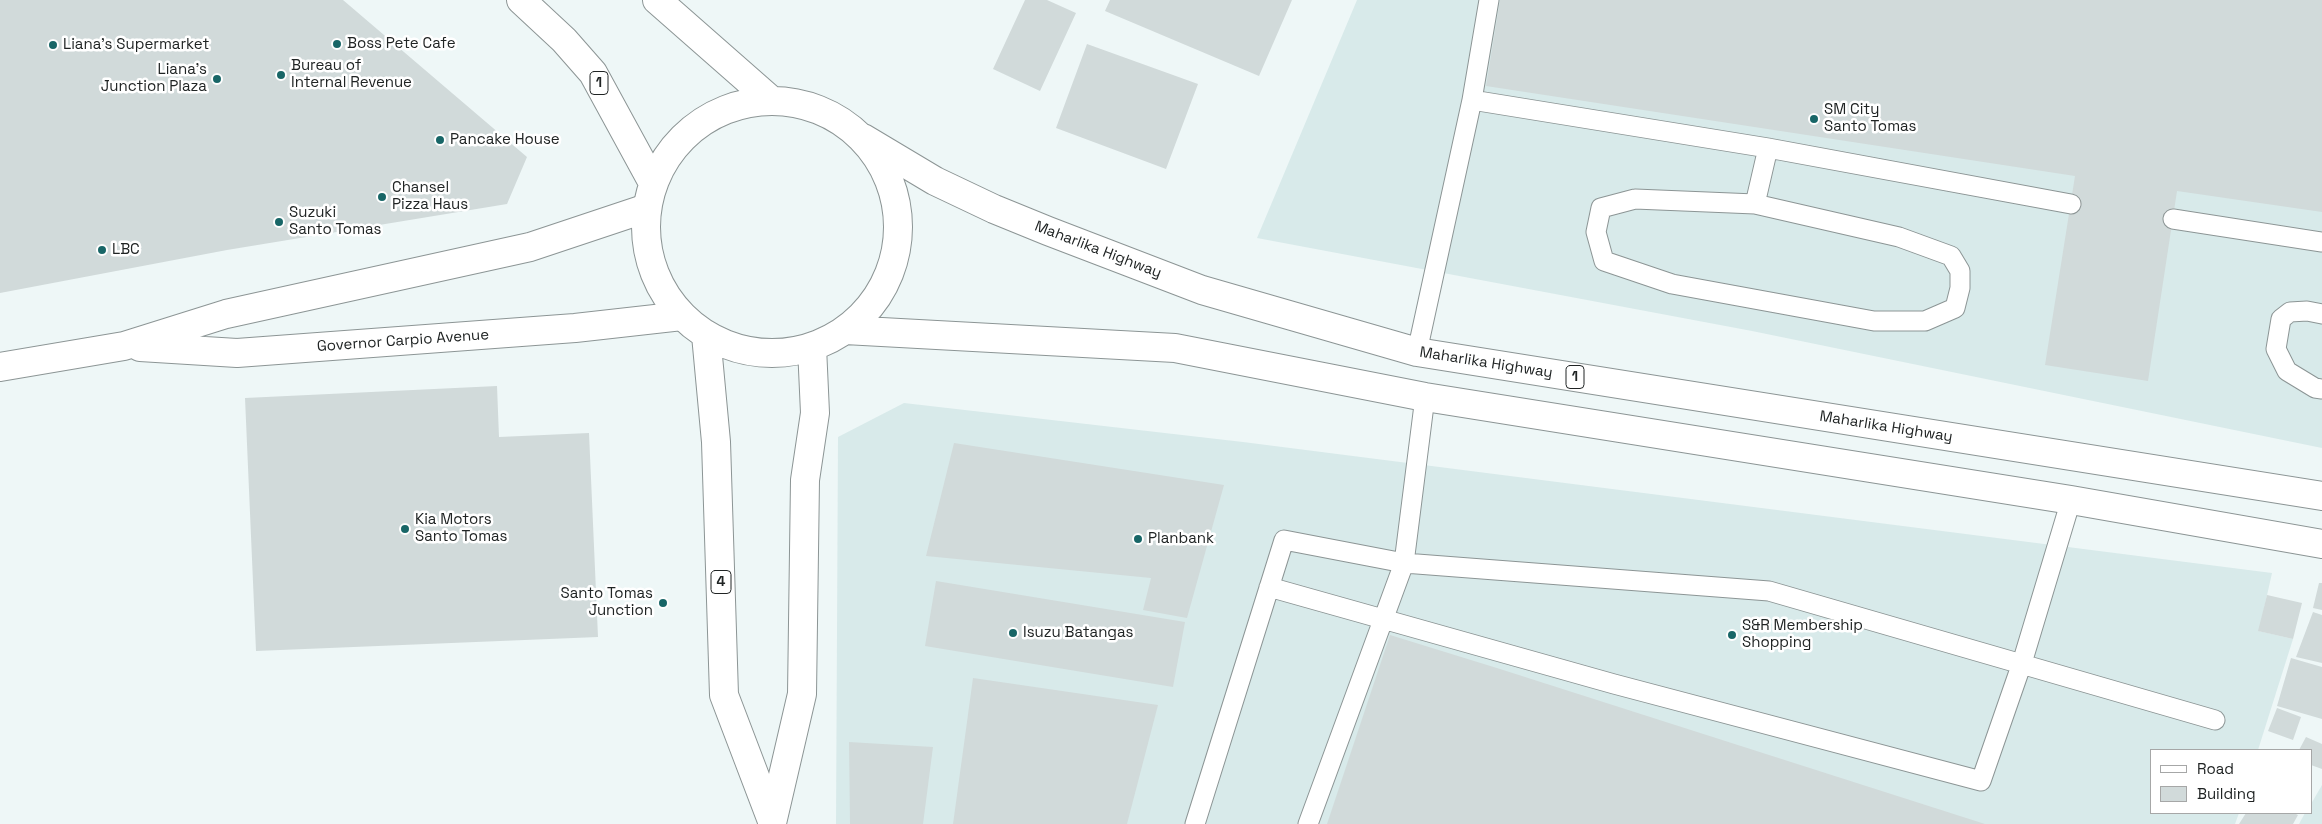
<!DOCTYPE html>
<html>
<head>
<meta charset="utf-8">
<style>
  body { margin:0 }
  #map { position:relative; width:2322px; height:824px; overflow:hidden; background:#eef7f7; font-family:"Space Grotesk",sans-serif }
  canvas { display:block }
  .legend { position:absolute; left:2150px; top:749px; width:162px; height:65px; box-sizing:border-box; background:#fff; border:1px solid #a6a7a7; margin:0; padding:6px 9px; list-style:none; font-size:15px; color:#202424 }
  .legend li { display:flex; align-items:center; gap:10px; height:25px }
  .legend b { width:25px; border:1px solid #a6a7a7 }
</style>
</head>
<body>
<div id="map">
<canvas width="2322" height="824"></canvas>
<ul class="legend">
<li><b style="height:6px;background:#fff"></b>Road</li>
<li><b style="height:14px;background:#d1dada"></b>Building</li>
</ul>
</div>
<script>
const g = document.querySelector('canvas').getContext('2d');
g.lineJoin = 'round';
function fillPath(path, color) {
  g.fillStyle = color;
  g.fill(path, 'evenodd');
}
function poly(rows) {
  const path = new Path2D();
  for (const r of rows) {
    if (r.length === 3) {
      path.moveTo(r[0] + r[2], r[1]);
      path.arc(r[0], r[1], r[2], 0, 2 * Math.PI);
      continue;
    }
    path.moveTo(r[0], r[1]);
    for (let i = 2; i < r.length; i += 2) path.lineTo(r[i], r[i + 1]);
  }
  return path;
}
function strokePath(path, color, width, dash) {
  g.strokeStyle = color;
  g.lineWidth = width;
  g.lineCap = dash ? 'butt' : 'round';
  g.setLineDash(dash || []);
  g.stroke(path);
}
function drawText(font, color, halo, rows, align = 'center') {
  g.font = font + ' "Space Grotesk",sans-serif';
  g.lineWidth = 5;
  g.setLineDash([]);
  g.textBaseline = 'middle';
  g.strokeStyle = halo;
  g.fillStyle = color;
  for (const [text, x, y, turn = 0] of rows) {
    g.save();
    g.translate(x, y);
    g.rotate((+turn || 0) * Math.PI / 180);
    g.textAlign = isNaN(turn) ? turn : align;
    if (halo) g.strokeText(text, 0, 0);
    g.fillText(text, 0, 0);
    g.restore();
  }
}
fillPath(poly([
  [1357,0,2322,0,2322,448,1752,331,1257,238],
  [904,403,1243,442,2272,573,2259,631,2293,639,2258,750,2151,750,2151,813,2239,813,2235,824,836,824,838,437],
  [2322,785,2322,824,2299,824,2305,813,2311,813,2311,804]
]), '#d8eaea');
fillPath(poly([
  [0,0,343,0,527,157,507,204,227,250,0,293],
  [1025,0,1047,0,1076,13,1040,91,993,69],
  [1110,0,1292,0,1259,76,1105,11],
  [1500,0,2322,0,2322,212,2177,191,2148,381,2045,365,2075,176,1486,86],
  [1087,44,1198,84,1166,169,1056,128],
  [497,386,499,437,589,433,598,637,256,651,245,398],
  [954,443,1224,485,1187,618,1143,610,1151,578,926,556],
  [936,581,1185,622,1173,687,925,646],
  [2319,583,2322,583,2322,610,2313,608],
  [2267,595,2302,603,2293,639,2258,631],
  [2313,612,2322,615,2322,663,2296,657],
  [1390,635,1500,669,1985,824,1327,824],
  [2291,658,2322,667,2322,719,2277,706],
  [973,678,1158,705,1127,824,953,824],
  [2277,708,2301,717,2293,740,2268,731],
  [2306,737,2322,744,2322,769,2311,765,2311,750,2299,750],
  [849,742,933,747,923,824,850,824],
  [2246,813,2294,813,2298,815,2293,824,2239,824]
]), '#d1dada');
const lane = poly([
  [1472,100,1768,148,2071,204],
  [1635,199,1755,204,1899,237,1951,256,1960,271,1960,288,1955,308,1925,321,1874,321,1672,284,1604,261,1596,232,1601,208,1635,199],
  [1755,204,1768,148],
  [2173,219,2322,242],
  [2322,314,2307,311,2290,312,2281,319,2276,349,2287,371,2315,388,2322,389],
  [1417,352,1472,100,1489,0],
  [1269,587,1614,684,1981,781,2022,663,2071,500],
  [1195,824,1284,540,1404,563,1769,591,2215,720],
  [1308,824,1404,563,1425,397]
]);
const secondary = poly([
  [140,347,237,353,575,328,682,316],
  [0,367,124,346,226,314,530,247,647,208]
]);
const highway = poly([
  [521,0,564,40,593,73,653,183],
  [657,0,772,101],
  [772,227,126],
  [863,138,935,181,994,209,1048,231,1202,290,1417,352,2322,496],
  [845,330,1175,348,1425,397,2071,500,2322,544],
  [706,335,716,442,724,695,772,821],
  [772,823,802,694,805,480,815,413,812,347]
]);
strokePath(lane, '#8c9595', 21);
strokePath(secondary, '#8c9595', 30);
strokePath(highway, '#8c9595', 30);
strokePath(lane, '#fff', 19);
strokePath(secondary, '#fff', 28);
strokePath(highway, '#fff', 28);
for (const [x, y, r, color] of [
  [337,44,5,"#186667"],
  [53,45,5,"#186667"],
  [281,75,5,"#186667"],
  [217,79,5,"#186667"],
  [1814,119,5,"#186667"],
  [440,140,5,"#186667"],
  [382,197,5,"#186667"],
  [279,222,5,"#186667"],
  [102,250,5,"#186667"],
  [405,529,5,"#186667"],
  [1138,539,5,"#186667"],
  [663,603,5,"#186667"],
  [1013,633,5,"#186667"],
  [1732,635,5,"#186667"]
]) {
  const dot = new Path2D();
  dot.arc(x, y, r, 0, 2 * Math.PI);
  g.fillStyle = color;
  g.fill(dot);
  strokePath(dot, '#fff', 2);
}
for (const [x, y, w] of [
  [599,83,18],
  [1575,377,18],
  [721,582,20]
]) {
  const box = new Path2D();
  box.roundRect(x - w / 2, y - 11.5, w, 23, 4);
  g.fillStyle = '#fff';
  g.fill(box);
  strokePath(box, '#202424', 1);
}
drawText('bold 14px', '#202424', null, [
  ["1",599,83],
  ["1",1575,377],
  ["4",721,582]
]);
drawText('15px', '#202424', '#fff', [
  ["Boss Pete Cafe",347,44],
  ["Liana's Supermarket",63,45],
  ["Bureau of",291,66],
  ["Internal Revenue",291,83],
  ["Liana's",207,70,"right"],
  ["Junction Plaza",207,87,"right"],
  ["SM City",1824,110],
  ["Santo Tomas",1824,127],
  ["Pancake House",450,140],
  ["Chansel",392,188],
  ["Pizza Haus",392,205],
  ["Suzuki",289,213],
  ["Santo Tomas",289,230],
  ["LBC",112,250],
  ["Kia Motors",415,520],
  ["Santo Tomas",415,537],
  ["Planbank",1148,539],
  ["Santo Tomas",653,594,"right"],
  ["Junction",653,611,"right"],
  ["S&R Membership",1742,626],
  ["Shopping",1742,643],
  ["Isuzu Batangas",1023,633]
], 'left');
drawText('15px', '#202424', '#fff', [
  ["Maharlika Highway",1098,250,21],
  ["Governor Carpio Avenue",403,341,-4],
  ["Maharlika Highway",1486,363,9],
  ["Maharlika Highway",1886,427,9]
]);
</script>
</body>
</html>
